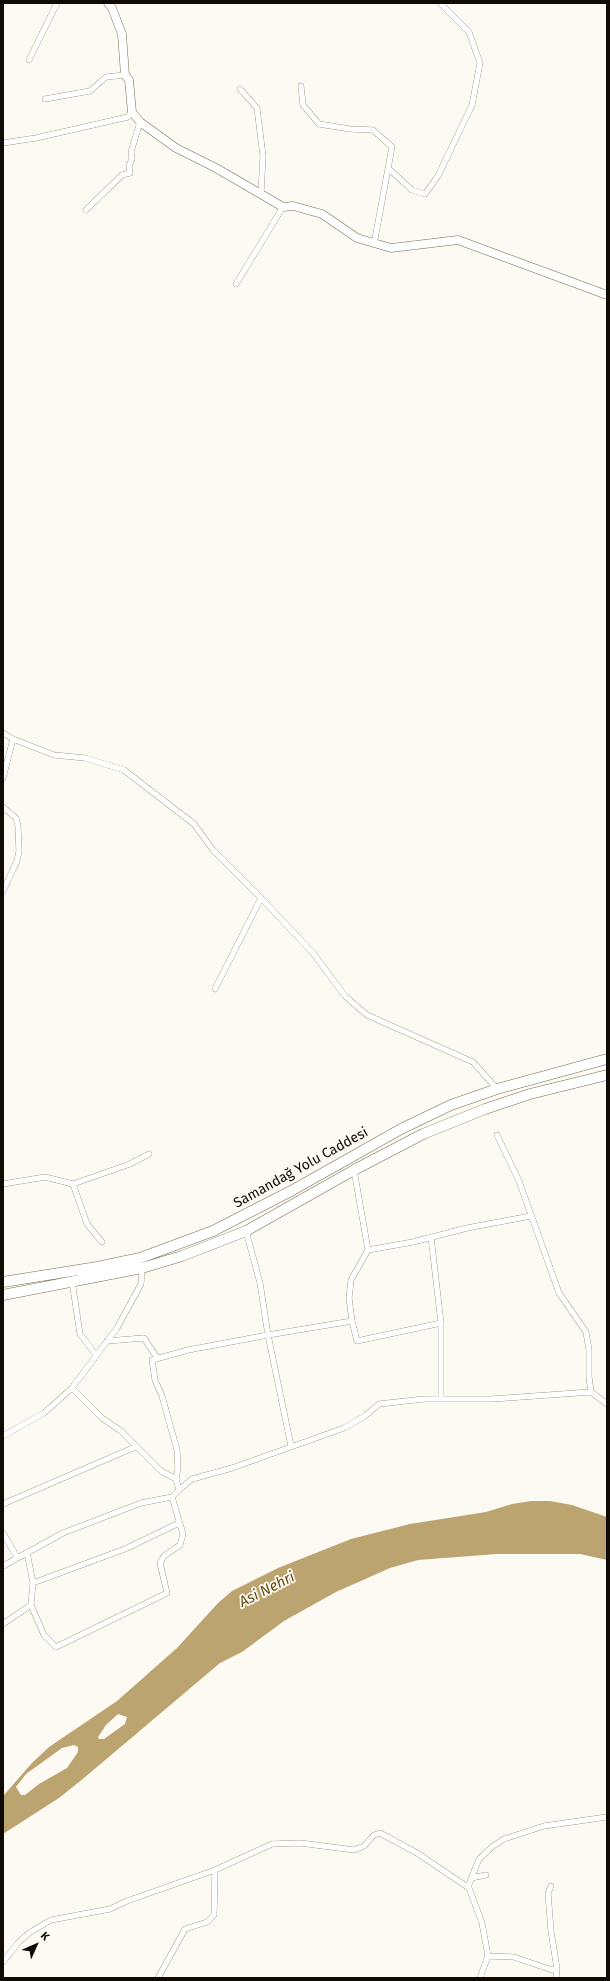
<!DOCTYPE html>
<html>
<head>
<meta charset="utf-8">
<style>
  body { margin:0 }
  #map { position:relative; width:610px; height:1981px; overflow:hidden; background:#fdfaf4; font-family:"Fira Sans",sans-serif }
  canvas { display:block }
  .frame { position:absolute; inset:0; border:4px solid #0f0b03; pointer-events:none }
  .north { position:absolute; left:16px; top:1925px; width:40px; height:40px; -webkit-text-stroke:3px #fdfaf4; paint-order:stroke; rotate:45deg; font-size:11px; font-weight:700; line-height:16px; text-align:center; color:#0f0b03 }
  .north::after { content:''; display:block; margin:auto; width:14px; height:18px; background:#0f0b03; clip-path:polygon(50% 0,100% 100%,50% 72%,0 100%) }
</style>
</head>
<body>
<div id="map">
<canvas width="610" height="1981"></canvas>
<div class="frame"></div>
<div class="north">K</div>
</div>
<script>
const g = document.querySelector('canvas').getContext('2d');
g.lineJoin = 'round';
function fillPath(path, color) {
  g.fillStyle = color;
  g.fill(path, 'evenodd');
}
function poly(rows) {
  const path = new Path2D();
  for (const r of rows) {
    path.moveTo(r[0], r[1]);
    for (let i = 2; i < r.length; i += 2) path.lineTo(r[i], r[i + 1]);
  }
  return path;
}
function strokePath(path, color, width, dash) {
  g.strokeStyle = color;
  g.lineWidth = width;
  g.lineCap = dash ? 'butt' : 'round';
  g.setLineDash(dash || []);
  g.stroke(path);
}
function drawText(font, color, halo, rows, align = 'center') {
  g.font = font + ' "Fira Sans",sans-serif';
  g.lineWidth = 3.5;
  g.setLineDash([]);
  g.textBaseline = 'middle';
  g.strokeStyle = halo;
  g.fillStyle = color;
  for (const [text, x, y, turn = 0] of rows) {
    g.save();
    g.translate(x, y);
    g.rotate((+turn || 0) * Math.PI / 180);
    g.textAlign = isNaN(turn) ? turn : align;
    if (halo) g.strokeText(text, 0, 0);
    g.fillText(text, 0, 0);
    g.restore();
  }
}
fillPath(poly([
  [531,1501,550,1501,572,1505,607,1517,607,1560,580,1554,497,1554,418,1560,390,1568,336,1592,284,1621,242,1652,220,1663,84,1778,59,1798,3,1834,3,1796,32,1763,49,1747,117,1701,177,1648,218,1603,232,1591,278,1568,351,1539,410,1524,486,1512,512,1504],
  [118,1714,127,1717,125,1724,104,1739,99,1739,98,1737,106,1725],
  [74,1745,78,1747,78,1752,67,1768,39,1784,25,1795,21,1795,16,1787,26,1774,62,1748]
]), '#bca470');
const street = poly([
  [29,60,57,3],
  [301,86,303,105,319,124,350,129,373,130,392,147,374,244],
  [240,89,257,108,263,156,261,193],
  [45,99,90,91,106,77,125,75],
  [3,143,36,138,128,117,132,112],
  [388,168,412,190,425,194,438,176,472,105,480,63,469,32,440,3],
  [86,210,122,175,130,173,129,166,132,159,131,152,140,122],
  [236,284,283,207],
  [3,733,13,739,54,755,85,758,124,770,194,824,213,850,261,898,313,953,345,996,367,1015,473,1062,497,1089],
  [3,778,13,739],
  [3,807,16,818,18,826,19,851,17,861,3,891],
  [215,989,261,898],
  [497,1135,519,1181,559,1293,586,1332,589,1350,589,1377,591,1392,607,1404],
  [354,1170,368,1250],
  [3,1184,45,1177,73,1184,130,1164,149,1154],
  [73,1184,87,1224,102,1242],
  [246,1231,260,1283,268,1335,291,1446],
  [431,1237,441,1323,441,1399],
  [72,1281,80,1334,96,1355],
  [352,1321,357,1341,441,1323],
  [107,1341,144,1338,157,1358],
  [3,1436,44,1413,72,1388,117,1328,141,1284,142,1266],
  [176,1479,178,1468,177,1450,162,1396,155,1380,152,1360,188,1350,268,1335,352,1321,349,1298,351,1280,368,1250,413,1242,467,1228,531,1216],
  [179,1490,192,1479,232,1468,344,1428,365,1416,379,1404,424,1399,492,1399,591,1392],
  [3,1504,135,1447],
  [3,1533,17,1557],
  [27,1552,33,1583,31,1605,44,1635,56,1647,167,1593,160,1563,164,1556,180,1545,183,1534,172,1497,179,1490,176,1479,161,1471,121,1431,102,1418,72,1388],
  [3,1566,63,1533,141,1503,172,1497],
  [33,1583,125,1549,179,1523],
  [3,1624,31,1605],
  [471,1878,486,1875],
  [551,1886,548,1893,551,1931,557,1969],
  [468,1887,479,1859,493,1846,504,1839,544,1826,607,1817],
  [488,1956,514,1957,552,1970,557,1969,556,1978],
  [3,1962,19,1942,29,1933,51,1920,110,1909,127,1901,215,1870,272,1844,300,1843,354,1850,364,1846,374,1835,380,1833,417,1853,469,1888,482,1923,488,1956,480,1978],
  [158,1978,185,1929,207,1922,214,1915,215,1870]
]);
const secondary = poly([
  [108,3,112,8,122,34,125,75,129,80,132,112,140,122,176,148,216,168,283,207,293,206,322,214,357,238,391,248,458,240,607,295]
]);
const highway = poly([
  [3,1282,97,1267,140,1258,213,1231,291,1191,401,1129,451,1105,497,1089,607,1059],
  [3,1295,142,1268,182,1256,246,1231,354,1170,423,1134,485,1109,530,1094,607,1075]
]);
strokePath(street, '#796d53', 6);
strokePath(secondary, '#796d53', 9);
strokePath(highway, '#796d53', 11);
strokePath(street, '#fff', 5.5);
strokePath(secondary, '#fff', 8);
strokePath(highway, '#fff', 10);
drawText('14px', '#0f0b03', '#fdfaf4', [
  ["Samandağ Yolu Caddesi",301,1168,-29]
]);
drawText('italic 15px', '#664d0d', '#fdfaf4', [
  ["Asi Nehri",267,1590,-27]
]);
</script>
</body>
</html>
